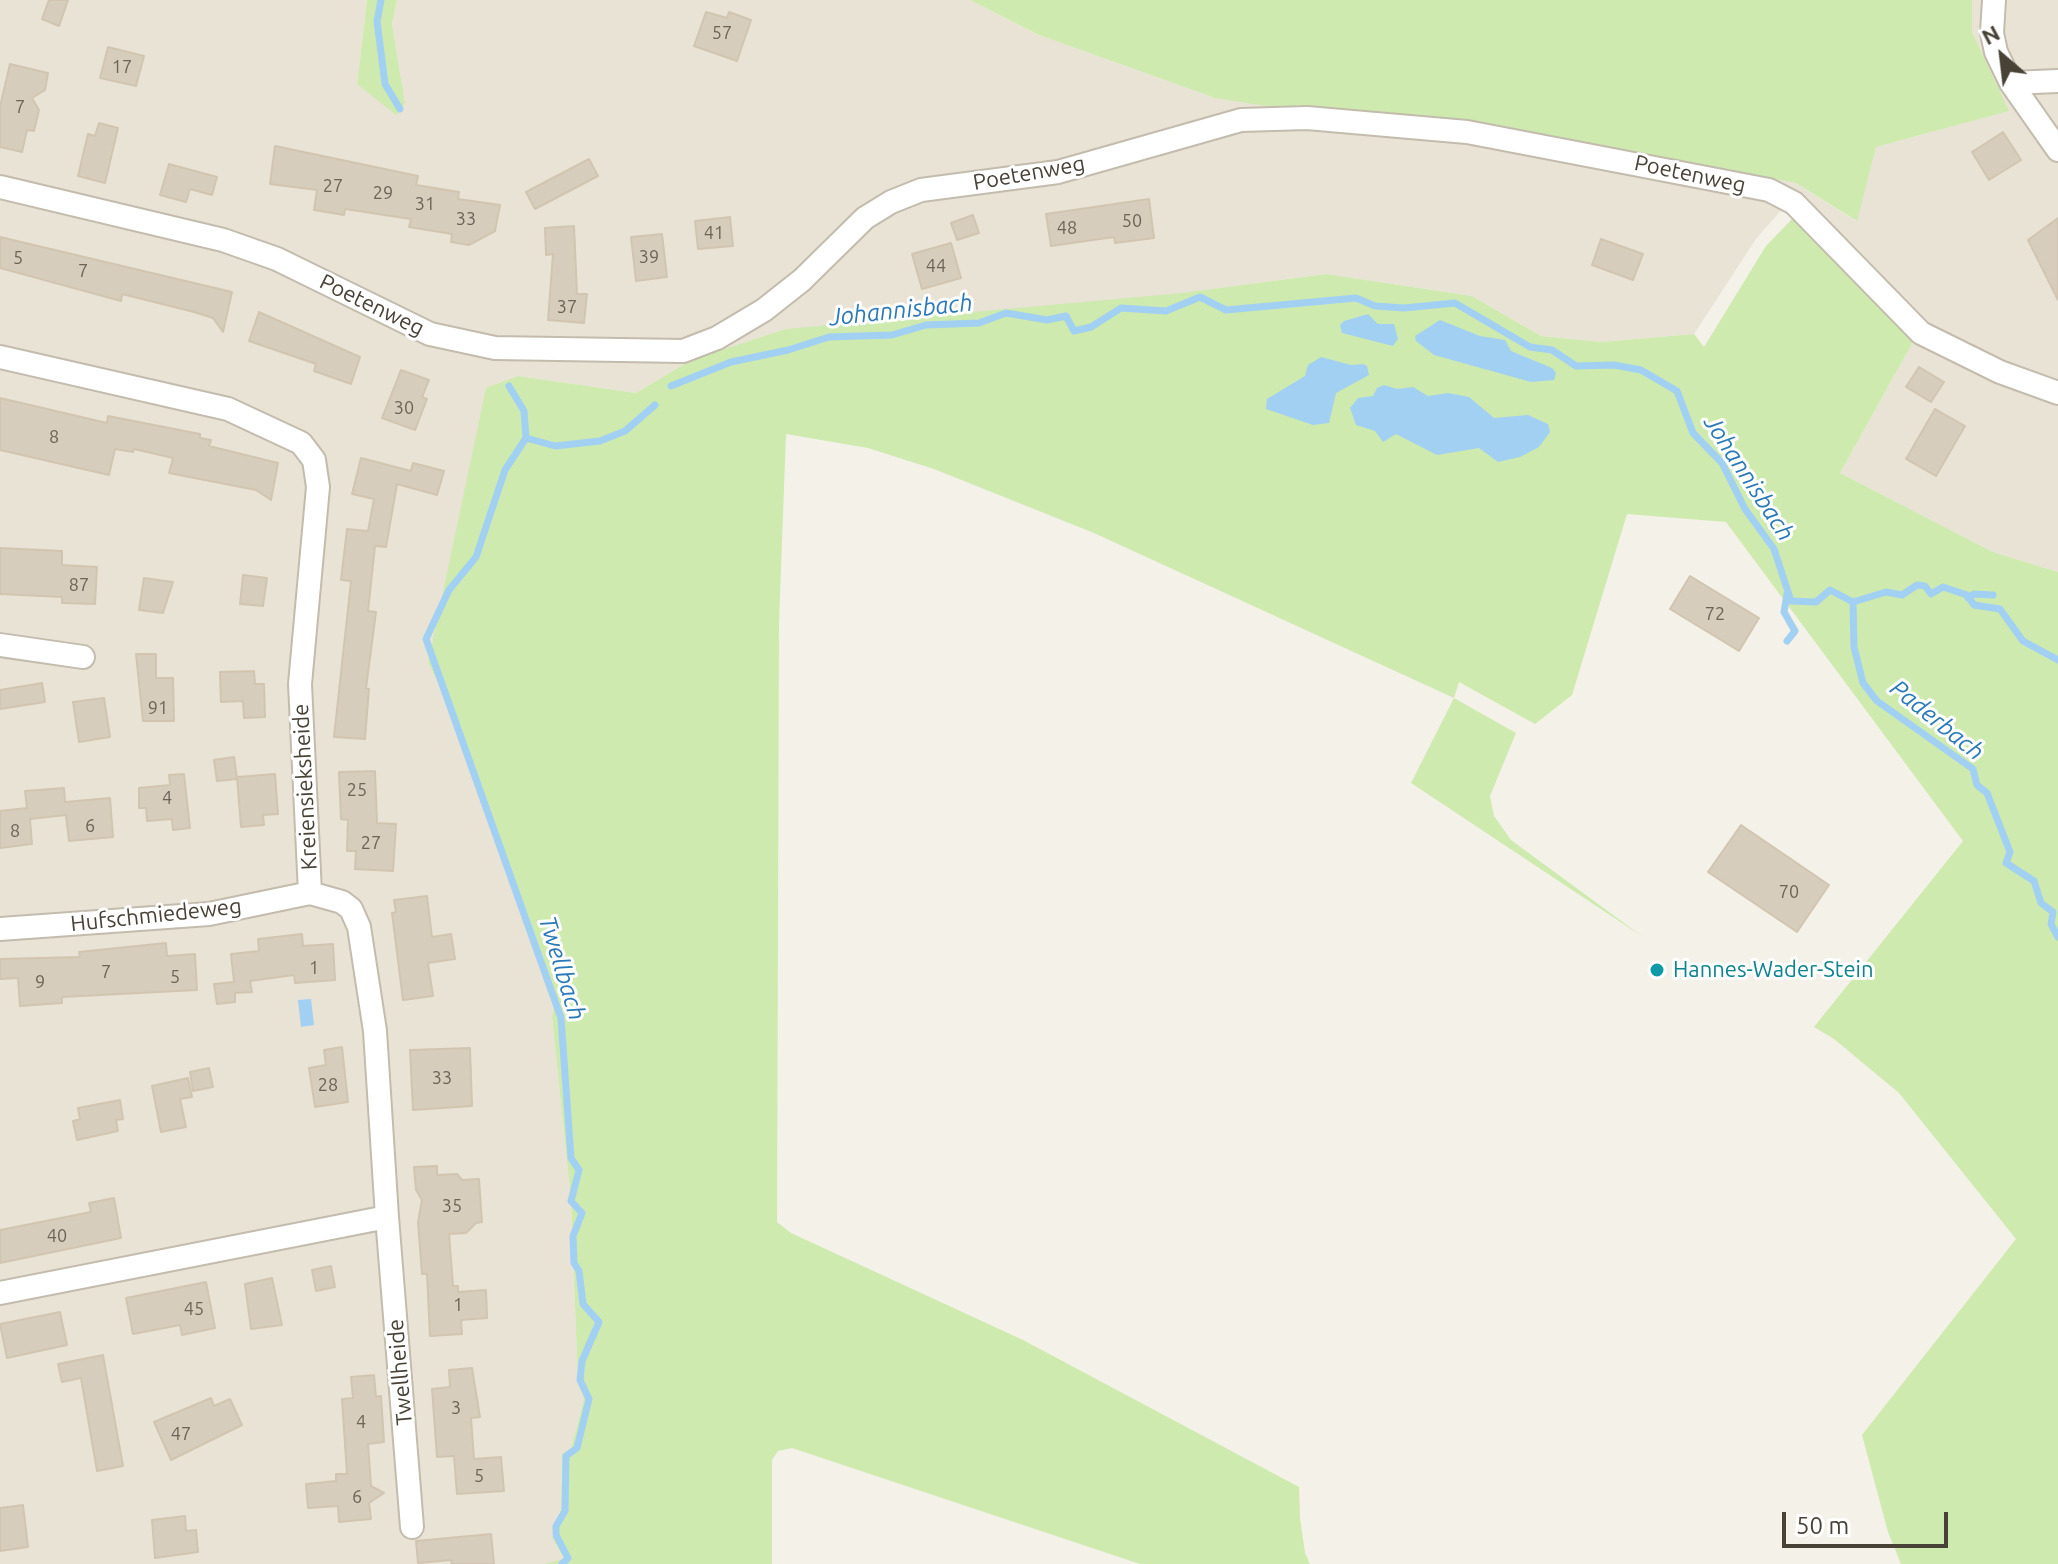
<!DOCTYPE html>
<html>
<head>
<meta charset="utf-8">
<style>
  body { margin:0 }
  #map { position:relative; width:2058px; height:1564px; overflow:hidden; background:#f4f1e8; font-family:Ubuntu,sans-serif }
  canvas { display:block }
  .north { position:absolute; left:1962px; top:16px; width:80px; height:80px; -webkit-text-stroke:6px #fff; paint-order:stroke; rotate:332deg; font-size:22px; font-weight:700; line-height:32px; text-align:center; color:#484136 }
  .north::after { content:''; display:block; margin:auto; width:28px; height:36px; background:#484136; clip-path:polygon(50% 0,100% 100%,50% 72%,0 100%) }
  .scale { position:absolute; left:1782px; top:1512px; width:166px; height:36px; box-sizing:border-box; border:4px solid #484136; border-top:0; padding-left:10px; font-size:24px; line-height:28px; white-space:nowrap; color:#484136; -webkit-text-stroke:6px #fff; paint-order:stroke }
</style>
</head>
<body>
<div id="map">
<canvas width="2058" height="1564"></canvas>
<div class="north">N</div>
<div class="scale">50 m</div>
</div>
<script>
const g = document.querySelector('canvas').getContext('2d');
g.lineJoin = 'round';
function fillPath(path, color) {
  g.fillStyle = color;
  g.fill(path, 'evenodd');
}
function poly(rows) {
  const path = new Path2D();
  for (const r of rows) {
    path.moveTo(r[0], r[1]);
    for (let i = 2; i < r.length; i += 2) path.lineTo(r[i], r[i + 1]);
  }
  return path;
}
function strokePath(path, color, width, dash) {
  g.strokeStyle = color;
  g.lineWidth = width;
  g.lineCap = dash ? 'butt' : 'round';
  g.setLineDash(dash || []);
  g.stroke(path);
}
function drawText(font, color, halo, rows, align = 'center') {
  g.font = font + ' Ubuntu,sans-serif';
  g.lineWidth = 6;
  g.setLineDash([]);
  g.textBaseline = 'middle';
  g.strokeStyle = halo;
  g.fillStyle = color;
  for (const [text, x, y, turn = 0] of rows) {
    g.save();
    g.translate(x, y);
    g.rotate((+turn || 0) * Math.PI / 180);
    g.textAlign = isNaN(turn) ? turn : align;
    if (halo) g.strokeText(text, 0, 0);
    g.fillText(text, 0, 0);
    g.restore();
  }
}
fillPath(poly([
  [0,0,367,0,357,84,405,103,392,24,397,0,970,0,1039,35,1215,98,1485,126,1796,183,1856,221,1876,147,2008,111,1972,32,1972,0,2058,0,2058,572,1993,552,1840,473,1914,340,1782,209,1756,239,1694,334,1601,342,1541,336,1472,296,1325,274,691,360,636,393,518,376,428,663,440,686,556,996,552,1017,571,1201,578,1382,584,1399,571,1449,562,1454,561,1508,553,1529,552,1538,564,1560,544,1564,0,1564]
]), '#e9e3d6');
fillPath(poly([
  [367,0,397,0,392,24,405,103,396,115,357,84],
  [970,0,1972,0,1972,32,2009,111,1876,147,1857,221,1796,183,1485,126,1279,108,1215,98,1039,35],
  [1793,218,1914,340,1840,473,1993,552,2058,572,2058,1564,1901,1564,1888,1532,1862,1435,2016,1239,1899,1093,1834,1039,1814,1027,1963,841,1726,522,1627,514,1572,695,1535,724,1459,682,1454,698,1516,733,1490,796,1494,816,1511,840,1643,937,1411,783,1454,698,1094,533,934,469,868,448,786,434,779,623,777,1222,791,1233,1023,1340,1299,1487,1300,1518,1305,1553,1310,1564,1140,1564,792,1448,778,1451,772,1460,772,1564,544,1564,564,1559,552,1538,561,1508,562,1454,571,1449,584,1399,578,1383,571,1201,552,1017,556,996,440,686,428,663,486,388,518,376,636,393,691,360,786,329,1182,293,1326,274,1472,296,1541,336,1601,342,1694,334,1704,347,1766,246]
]), '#ceeaaf');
fillPath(poly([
  [1368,314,1378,324,1394,324,1398,339,1393,346,1342,333,1340,325,1344,321],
  [1440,320,1480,336,1505,340,1511,351,1552,368,1556,373,1554,380,1531,382,1434,355,1416,341,1415,336],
  [1321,357,1351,365,1363,364,1367,366,1369,375,1336,393,1329,423,1313,425,1266,409,1267,399,1305,376,1308,365],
  [1384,385,1397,389,1413,387,1428,396,1448,393,1469,397,1494,418,1528,415,1548,424,1550,432,1539,447,1520,457,1498,462,1479,448,1437,455,1396,434,1383,442,1375,431,1356,425,1350,408,1358,398,1373,396,1377,388],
  [311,999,314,1025,301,1027,298,1000]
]), '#a2d0f3');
strokePath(poly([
  [381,0,377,21,385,84,400,109],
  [509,386,524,411,526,438,505,470,476,557,449,590,426,639,561,1018,571,1158,579,1170,571,1201,582,1213,573,1236,574,1263,579,1271,583,1304,599,1322,582,1361,580,1380,589,1399,577,1448,566,1456,565,1511,556,1526,556,1535,568,1558,562,1564],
  [671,386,731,362,788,350,829,337,892,335,926,325,979,323,1006,313,1047,320,1066,316,1074,331,1091,327,1121,308,1166,311,1200,297,1226,310,1356,298,1375,306,1404,308,1455,303,1530,347,1552,350,1576,366,1614,365,1641,370,1677,391,1693,433,1722,463,1745,509,1774,549,1791,601,1816,602,1830,590,1853,602,1886,592,1902,595,1917,585,1925,586,1931,594,1943,587,1967,595,1974,605,2000,609,2023,641,2058,660],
  [526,438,555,446,600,441,625,431,655,405],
  [1787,594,1784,612,1795,631,1787,641],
  [1968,598,1974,594,1993,595],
  [1853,602,1854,647,1863,683,1877,701,1973,769,1977,785,1987,793,2010,852,2006,863,2034,881,2041,903,2053,912,2051,924,2058,937]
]), '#a2d0f3', 7);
const building = poly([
  [49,0,68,0,59,26,42,19,49,0],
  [706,12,727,18,729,12,751,20,737,61,694,46,706,12],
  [108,47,144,56,136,86,100,78,108,47],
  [10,64,48,73,45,90,32,98,39,110,34,131,27,130,22,152,0,147,0,107,10,64],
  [99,123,118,128,105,183,78,176,88,134,95,136,99,123],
  [2003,132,2021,160,1989,180,1972,152,2003,132],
  [275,146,418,176,416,185,459,192,458,199,500,205,495,231,469,245,451,242,452,234,409,227,411,219,345,209,344,215,314,210,317,190,270,184,275,146],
  [589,159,598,176,535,209,526,192,589,159],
  [169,164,217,177,212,195,190,189,186,202,160,195,169,164],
  [1149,199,1154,238,1115,243,1114,237,1051,246,1046,214,1149,199],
  [973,215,979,233,957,240,951,223,973,215],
  [730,217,733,246,698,249,695,221,730,217],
  [2058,218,2058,300,2028,240,2058,218],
  [574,226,577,294,587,294,584,323,548,320,553,254,546,255,545,228,574,226],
  [662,234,667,277,636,281,631,237,662,234],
  [0,237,232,292,223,332,213,318,194,312,122,294,121,301,0,268,0,237],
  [1601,239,1643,254,1633,280,1592,265,1601,239],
  [951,243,961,278,922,289,912,254,951,243],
  [259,312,360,357,351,384,314,371,316,364,249,341,259,312],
  [1919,367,1944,382,1931,402,1906,387,1919,367],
  [401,370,429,380,422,397,427,399,415,430,382,418,401,370],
  [0,398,107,423,108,416,200,434,200,438,211,440,209,446,278,463,271,500,256,490,169,473,173,458,134,449,133,452,115,449,109,475,0,450,0,398],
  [1935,409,1965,426,1936,476,1906,459,1935,409],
  [361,458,411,471,413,463,444,471,437,495,397,484,386,547,375,546,368,611,376,612,366,688,369,689,365,739,334,737,351,581,341,580,347,529,368,531,374,499,352,494,361,458],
  [0,548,62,551,62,565,97,567,95,604,62,603,62,597,0,594,0,548],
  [243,575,267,578,263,606,240,604,243,575],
  [1690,576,1759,618,1739,651,1670,609,1690,576],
  [144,578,173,582,163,613,139,610,144,578],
  [136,654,156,654,156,678,173,678,174,721,143,721,136,654],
  [254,671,255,684,264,684,265,717,244,718,243,701,221,702,220,672,254,671],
  [42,683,45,702,0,709,0,690,42,683],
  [104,698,110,737,79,742,73,702,104,698],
  [234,757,237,779,217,781,214,760,234,757],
  [375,771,377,823,396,824,393,871,355,869,356,851,347,851,348,820,341,819,339,772,375,771],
  [184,774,190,828,173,830,172,819,147,821,146,808,139,808,139,788,170,785,169,775,184,774],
  [275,774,278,814,263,815,264,825,241,827,237,777,275,774],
  [64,788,65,802,110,798,113,837,69,841,66,815,30,819,32,844,0,848,0,811,27,808,25,791,64,788],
  [1741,825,1829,885,1797,932,1708,872,1741,825],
  [427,896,432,937,451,934,455,959,428,963,433,996,403,1000,392,913,396,912,394,900,427,896],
  [302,934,303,946,333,944,335,980,295,983,294,975,250,981,252,992,235,993,235,1002,217,1004,214,984,234,982,231,954,259,951,258,939,302,934],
  [166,943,167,956,195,954,197,990,62,997,62,1003,20,1006,18,978,0,979,0,959,80,957,79,952,166,943],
  [342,1047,348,1102,315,1107,309,1068,326,1065,324,1050,342,1047],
  [470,1048,472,1106,413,1110,410,1050,470,1048],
  [209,1068,213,1087,193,1091,190,1072,209,1068],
  [188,1078,192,1097,180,1099,186,1127,161,1132,152,1086,188,1078],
  [120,1100,123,1119,116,1120,118,1131,77,1140,73,1121,80,1119,78,1108,120,1100],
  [437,1166,437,1175,457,1174,462,1180,479,1179,482,1222,476,1223,466,1233,449,1234,453,1286,458,1286,458,1292,486,1290,487,1318,461,1320,462,1334,430,1336,427,1274,422,1274,418,1222,422,1200,416,1190,414,1167,437,1166],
  [114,1198,121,1238,0,1263,0,1230,91,1212,89,1203,114,1198],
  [331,1266,335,1287,316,1291,312,1270,331,1266],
  [272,1278,282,1325,251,1329,245,1284,272,1278],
  [206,1282,215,1328,182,1335,180,1325,133,1334,126,1298,206,1282],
  [60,1312,67,1345,7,1358,0,1324,60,1312],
  [103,1355,123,1466,97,1471,81,1378,62,1382,58,1364,103,1355],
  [472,1368,480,1417,471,1418,474,1459,501,1457,504,1491,457,1494,454,1456,437,1457,432,1389,450,1387,449,1370,472,1368],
  [374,1375,376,1397,381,1396,384,1442,368,1444,371,1486,384,1493,369,1503,371,1519,339,1522,338,1506,308,1508,306,1484,336,1481,336,1474,347,1474,342,1399,353,1398,351,1377,374,1375],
  [211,1398,214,1406,230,1399,242,1425,171,1460,154,1422,211,1398],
  [23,1505,28,1547,0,1551,0,1508,23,1505],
  [185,1516,186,1531,196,1530,198,1552,155,1558,152,1520,185,1516],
  [491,1534,494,1564,452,1564,451,1560,418,1563,416,1541,491,1534]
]);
fillPath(building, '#d7cdbd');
strokePath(building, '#d2c5b0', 2);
const minor = poly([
  [1994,0,1992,33,1996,52,2011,83,2058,150],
  [2011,83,2058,81],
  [0,187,223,240,277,259,430,334,495,348,683,351,717,338,764,310,802,280,865,218,891,202,921,190,1058,172,1241,120,1307,118,1467,132,1769,190,1794,203,1921,333,2000,372,2058,393],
  [0,357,228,409,301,443,314,460,318,487,300,684,310,893,342,902,351,909,359,927,375,1031,387,1217,0,1293],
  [0,645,83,657],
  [0,929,209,914,310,893],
  [387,1217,412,1527]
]);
strokePath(minor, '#c3bcad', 26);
strokePath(minor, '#fff', 22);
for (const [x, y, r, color] of [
  [1657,970,8,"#0f9aa8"]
]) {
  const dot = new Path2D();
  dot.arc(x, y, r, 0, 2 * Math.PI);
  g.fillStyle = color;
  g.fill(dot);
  strokePath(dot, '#fff', 3);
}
drawText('18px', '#6c6458', null, [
  ["57",722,33],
  ["17",122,67],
  ["7",20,107],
  ["27",333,186],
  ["29",383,193],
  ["31",425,204],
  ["33",466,219],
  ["50",1132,221],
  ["48",1067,228],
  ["41",714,233],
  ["39",649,257],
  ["5",18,258],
  ["44",936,266],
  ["7",83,271],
  ["37",567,307],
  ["30",404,408],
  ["8",54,437],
  ["87",79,585],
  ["72",1715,614],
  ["91",158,708],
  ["25",357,790],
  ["4",167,798],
  ["6",90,826],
  ["8",15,831],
  ["27",371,843],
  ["70",1789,892],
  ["1",314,968],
  ["7",106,972],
  ["5",175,977],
  ["9",40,982],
  ["33",442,1078],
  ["28",328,1085],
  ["35",452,1206],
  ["40",57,1236],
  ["1",458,1305],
  ["45",194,1309],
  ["3",456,1408],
  ["4",361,1422],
  ["47",181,1434],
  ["5",479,1476],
  ["6",357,1497]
]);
drawText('22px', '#484136', '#fff', [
  ["Poetenweg",1029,173,-10],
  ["Poetenweg",1690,174,12],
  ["Poetenweg",372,305,26],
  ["Kreiensieksheide",305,787,-93],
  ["Hufschmiedeweg",156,915,-6],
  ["Twellheide",400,1372,-95]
]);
drawText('22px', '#0d838f', '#fff', [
  ["Hannes-Wader-Stein",1673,970]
], 'left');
drawText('italic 24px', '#2b79b8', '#fff', [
  ["Johannisbach",901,310,-6],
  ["Johannisbach",1749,478,57],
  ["Paderbach",1937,720,39],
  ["Twellbach",562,968,73]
]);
</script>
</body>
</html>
